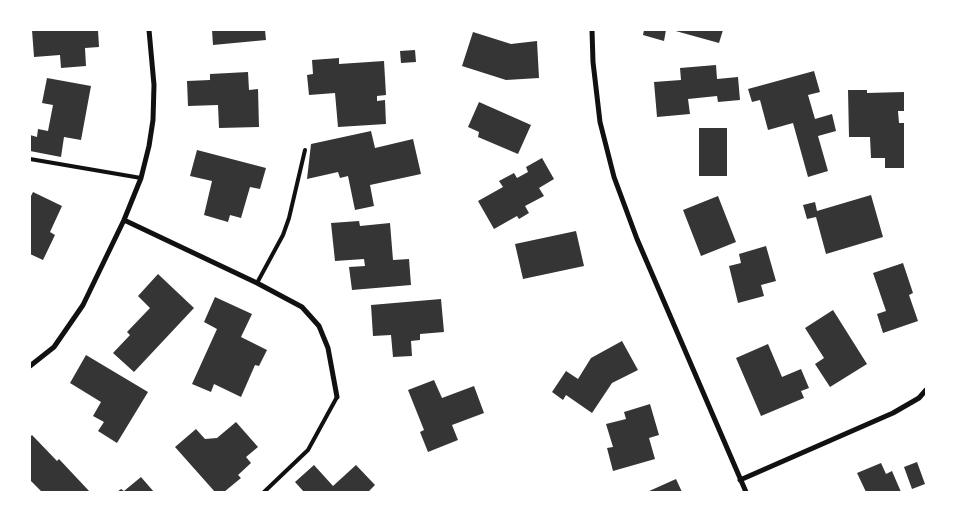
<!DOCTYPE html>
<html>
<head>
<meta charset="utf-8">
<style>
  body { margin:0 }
  #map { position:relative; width:956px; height:522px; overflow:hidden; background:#fff; font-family:"Playfair Display",serif }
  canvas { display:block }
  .frame { position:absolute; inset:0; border:31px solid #fff; pointer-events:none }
</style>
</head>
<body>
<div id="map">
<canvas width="956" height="522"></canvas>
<div class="frame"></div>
</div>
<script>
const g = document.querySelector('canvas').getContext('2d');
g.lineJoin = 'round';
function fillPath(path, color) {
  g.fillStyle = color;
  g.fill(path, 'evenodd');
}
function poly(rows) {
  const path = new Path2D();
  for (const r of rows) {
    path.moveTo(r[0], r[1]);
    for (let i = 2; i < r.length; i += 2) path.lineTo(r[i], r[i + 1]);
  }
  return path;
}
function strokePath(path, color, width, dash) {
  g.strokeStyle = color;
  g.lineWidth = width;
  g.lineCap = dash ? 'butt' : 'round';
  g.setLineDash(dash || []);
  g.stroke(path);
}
fillPath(poly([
  [32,30,98,30,99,47,85,48,86,66,61,68,60,55,34,57],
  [212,30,265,30,266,40,213,45],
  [644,30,666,30,664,41,643,35],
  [672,30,723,30,719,43],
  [473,32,511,44,537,41,539,78,506,80,462,66],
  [415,50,416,62,401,63,400,51],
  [339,58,339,64,384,61,386,95,377,96,377,101,385,100,386,124,338,127,335,93,309,95,307,75,313,74,312,60],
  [716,65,717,79,738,77,740,100,718,102,717,96,688,99,690,114,657,117,654,82,681,80,680,68],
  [814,71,820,92,808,95,815,119,832,114,836,131,818,136,828,171,808,177,793,123,768,130,760,100,752,102,748,89],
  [248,72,249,90,258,89,259,127,219,128,218,105,188,106,187,81,210,80,210,74],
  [47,78,91,86,81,140,64,137,61,157,30,151,30,135,37,137,38,129,48,131,53,105,42,103],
  [848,90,867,90,867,93,904,92,904,111,898,111,899,123,904,123,904,168,885,168,885,158,871,158,870,137,849,137],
  [479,102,531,125,518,154,478,137,479,132,468,127],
  [699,128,727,128,727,176,699,176],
  [371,131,375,148,413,139,421,174,370,185,374,206,355,210,348,176,340,178,338,172,307,179,311,144],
  [197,150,266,168,260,189,250,187,241,218,230,215,228,222,204,215,212,181,190,176],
  [542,158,554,179,539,188,544,196,525,206,529,213,519,219,517,216,494,229,478,201,503,187,499,181,514,173,517,178,528,172,526,167],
  [33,192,62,206,50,232,55,235,43,260,30,254,30,198],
  [871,195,883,237,826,254,816,217,807,219,803,205,815,202,817,211],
  [718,196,736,242,701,256,683,210],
  [359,221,360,226,390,223,393,260,409,259,411,285,352,290,349,267,365,266,364,259,335,261,331,223],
  [576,231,584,266,523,279,515,244],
  [766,246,776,281,761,285,764,296,738,303,729,266,741,263,739,254],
  [903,263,913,293,909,295,918,321,883,333,877,314,886,311,873,273],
  [158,274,194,308,134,372,113,353,130,335,127,332,150,308,138,296],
  [215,297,252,314,241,337,267,350,259,366,255,365,241,397,214,384,211,392,192,384,217,329,204,322],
  [441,299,444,332,420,334,420,340,411,341,412,356,393,357,391,335,373,336,371,305],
  [833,310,867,364,830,387,815,364,824,358,805,328],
  [622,341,638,370,612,383,592,413,566,395,563,400,552,392,566,371,578,379,591,358],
  [768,344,782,377,801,369,809,388,801,391,804,398,761,416,736,358],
  [86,355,148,392,117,443,98,431,104,422,93,416,101,402,70,383],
  [434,380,442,398,474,386,484,413,452,425,458,440,428,452,420,432,424,430,408,390],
  [650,404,659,435,649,438,655,459,613,471,607,448,613,447,606,424,626,419,624,412],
  [236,422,258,447,246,457,251,463,238,475,241,478,224,492,215,492,175,447,196,429,205,439,217,438],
  [32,435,57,461,59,459,90,492,42,492,30,480,30,437],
  [917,462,925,484,912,489,904,467],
  [881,463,886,474,892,471,901,492,866,492,857,473],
  [314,465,333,486,356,465,375,485,368,492,304,492,295,482],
  [141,477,154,492,117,492,121,489,124,491],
  [676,479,682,492,647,492]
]), '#353535');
strokePath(poly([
  [30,159,141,178],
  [257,283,283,235,289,218,305,150],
  [264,492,308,450,337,397]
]), '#111', 4);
strokePath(poly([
  [592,30,593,62,600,122,614,177,637,239,746,492],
  [124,220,257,283,302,307,319,326,328,348,337,397],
  [30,366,54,347,83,305,124,220,141,178,149,146,153,120,154,85,149,30],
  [740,480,893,413,919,398,926,390]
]), '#111', 5);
</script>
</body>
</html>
